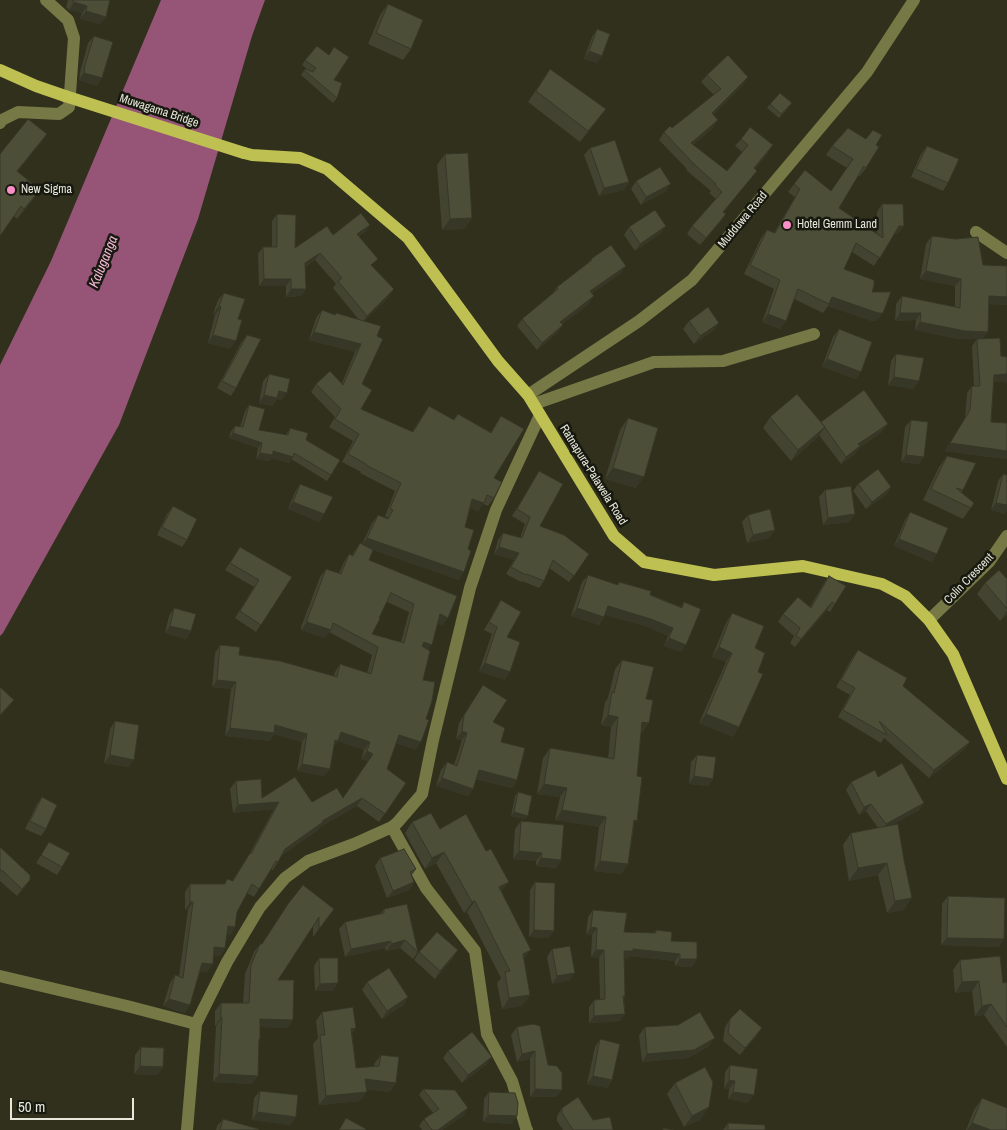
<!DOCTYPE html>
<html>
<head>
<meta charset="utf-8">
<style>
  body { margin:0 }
  #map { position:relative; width:1007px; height:1130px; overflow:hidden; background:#30301c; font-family:"Archivo Narrow",sans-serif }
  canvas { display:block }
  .scale { position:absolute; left:10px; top:1098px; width:124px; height:22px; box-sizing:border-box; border:2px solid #e7e8db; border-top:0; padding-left:6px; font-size:15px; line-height:18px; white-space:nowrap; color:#e7e8db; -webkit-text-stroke:4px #17180f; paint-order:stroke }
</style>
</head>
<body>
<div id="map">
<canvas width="1007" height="1130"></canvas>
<div class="scale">50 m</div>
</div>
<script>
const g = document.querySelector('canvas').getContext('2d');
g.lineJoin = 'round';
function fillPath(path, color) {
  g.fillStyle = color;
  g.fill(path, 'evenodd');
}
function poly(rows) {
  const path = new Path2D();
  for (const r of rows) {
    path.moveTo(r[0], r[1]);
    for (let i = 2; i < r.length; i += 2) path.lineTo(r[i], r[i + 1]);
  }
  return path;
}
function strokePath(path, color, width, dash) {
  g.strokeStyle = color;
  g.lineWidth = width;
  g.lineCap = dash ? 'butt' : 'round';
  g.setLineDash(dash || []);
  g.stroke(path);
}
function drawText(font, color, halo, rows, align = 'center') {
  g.font = font + ' "Archivo Narrow",sans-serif';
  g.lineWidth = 5;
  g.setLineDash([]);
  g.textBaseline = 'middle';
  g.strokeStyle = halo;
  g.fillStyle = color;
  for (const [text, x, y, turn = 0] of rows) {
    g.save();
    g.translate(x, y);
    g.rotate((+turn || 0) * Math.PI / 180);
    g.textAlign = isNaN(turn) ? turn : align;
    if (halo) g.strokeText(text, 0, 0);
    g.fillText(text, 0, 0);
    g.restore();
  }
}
fillPath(poly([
  [161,0,265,0,252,36,198,219,119,425,3,633,0,636,0,365,51,261]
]), '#965477');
strokePath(poly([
  [0,123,2,120,18,112,59,114,69,107,74,38,68,20,46,0],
  [976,232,1007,253],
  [528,395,639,321,692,280,867,72,914,0],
  [534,404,654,362,723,361,814,334],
  [929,620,989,562,1007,536],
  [392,827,426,888,475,951,487,1034,512,1081,526,1128,527,1130],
  [0,976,127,1006,196,1024],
  [187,1130,196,1024,227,962,260,907,285,878,308,861,354,844,392,827,397,823,422,794,433,740,470,588,496,510,540,415]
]), '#767846', 12);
strokePath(poly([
  [0,70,36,86,65,96],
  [244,153,252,155,300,158,327,169,408,238,498,361,528,395,614,536,644,562,714,575,803,566,882,584,905,596,929,620,953,654,1007,779]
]), '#bec051', 12);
strokePath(poly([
  [65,96,244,153]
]), '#bec051', 12);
fillPath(poly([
  [68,0,110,0,106,17,100,24,80,19,82,13,69,10,66,7],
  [388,4,411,49,403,60,368,44,380,15],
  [597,29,597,63,584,59,592,37],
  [94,36,97,86,79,80,80,72,88,43],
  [305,60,334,80,337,98,333,103,301,75,305,69,308,70,302,65],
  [550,69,598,120,580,142,528,102],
  [707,75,743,85,713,115,713,128,693,145,727,171,742,152,735,146,741,139,768,153,755,169,751,178,723,212,726,214,720,222,700,245,687,234,692,226,716,199,709,193,711,191,686,170,687,169,659,140,664,132,672,128,714,95,701,82],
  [770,104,789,107,779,118,767,108],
  [47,134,17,172,33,200,17,219,14,216,0,154],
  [876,145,866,168,860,176,858,175,839,208,877,234,877,212,882,204,904,226,898,234,894,234,874,266,852,252,844,269,872,292,877,321,872,321,828,306,823,313,794,299,786,321,780,329,762,322,774,289,744,274,761,238,767,230,774,233,795,197,788,192,805,170,831,191,847,168,826,155,832,146],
  [927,146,948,183,943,191,911,177,921,154],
  [590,148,629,182,624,190,599,196,584,155],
  [445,154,472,218,464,229,442,230,437,165],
  [636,181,666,191,641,205,631,189],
  [277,214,295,248,333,235,370,225,365,232,359,236,372,267,389,297,364,321,362,384,361,409,412,432,429,406,453,420,458,414,491,432,501,416,494,478,494,498,488,506,483,504,478,511,470,508,465,527,468,549,459,580,373,550,369,560,443,625,437,623,428,650,423,680,416,750,396,743,387,769,406,783,379,822,357,806,320,827,318,830,282,855,273,870,271,869,254,897,247,893,237,912,235,927,230,935,227,934,225,948,220,956,214,955,207,972,200,971,185,1013,163,1006,170,983,175,975,179,976,188,910,185,910,185,892,190,884,224,884,227,879,232,881,250,853,274,809,233,813,230,789,236,781,262,798,312,802,343,798,368,761,361,759,364,750,338,741,333,747,330,769,324,776,297,771,302,742,274,734,269,741,225,736,231,689,212,687,215,653,220,645,239,655,334,676,335,672,340,664,367,673,372,655,329,632,325,638,301,630,301,627,320,577,326,569,339,573,344,562,349,554,352,555,360,543,362,544,372,523,378,515,387,518,388,518,385,516,395,491,360,473,361,472,342,462,353,441,329,427,335,417,311,392,316,384,342,383,355,352,309,340,316,318,322,310,335,315,336,313,359,320,333,288,336,284,315,260,305,267,306,289,301,296,286,297,286,286,259,286,258,254,263,247,272,247,272,221],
  [387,602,409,612,401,642,372,634,379,618],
  [666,226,660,234,635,251,624,235,629,227],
  [932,236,983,265,1007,305,989,304,984,338,1003,382,994,382,991,422,1007,423,1007,457,1006,459,945,451,965,418,967,393,972,386,974,386,972,346,977,339,959,339,915,330,916,320,895,321,896,304,902,296,955,307,955,286,920,279,926,244],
  [591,259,626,266,620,274,592,293,589,304,562,324,563,325,557,333,537,350,517,326,522,319,553,293,557,287,589,262],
  [224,293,238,319,230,349,208,343,215,315,213,314,218,300],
  [689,321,719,323,714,330,694,344,683,329],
  [839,329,856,379,822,367,833,337],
  [247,335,236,388,231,396,217,388,241,343],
  [896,354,914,389,888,385,891,361],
  [269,374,282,400,277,399,272,406,259,403,263,381],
  [249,405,259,430,286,435,290,428,306,440,331,475,327,481,291,459,289,463,271,458,269,461,256,459,258,448,229,438,231,431,235,426,240,427,245,411],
  [770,417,882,432,859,448,855,454,841,464,819,435,817,438,791,461,763,428],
  [628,418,636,488,605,479,620,430],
  [911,420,924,457,919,464,901,462,905,427],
  [947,456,963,490,961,493,974,503,963,519,923,500,939,467],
  [539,471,540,526,589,554,569,582,549,568,544,581,539,588,522,581,521,582,506,574,514,560,494,554,498,540,503,533,520,538,525,524,512,516],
  [1003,474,1005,514,991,510,998,481],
  [300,484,324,514,319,522,288,509,295,492],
  [858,484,891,487,886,495,866,509,853,491],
  [825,490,855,514,849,522,823,525,819,497],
  [173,506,187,540,182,547,157,535,167,514],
  [910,512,932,562,894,546,905,520],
  [748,515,775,530,769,538,747,543,742,522],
  [240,547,292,577,256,632,235,618,254,587,225,570],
  [588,575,617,585,619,582,681,607,684,602,681,652,664,646,668,636,646,626,605,615,604,617,599,625,571,616,582,582],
  [829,576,835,604,830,612,827,610,795,647,790,643,794,636,778,622,783,614,810,607,824,583],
  [1007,579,1007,615,1000,621,977,594,985,583],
  [501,600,507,637,505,680,479,671,492,634,484,630,496,608],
  [174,608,191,631,186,639,165,633,169,616],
  [732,613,755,648,733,737,699,723,726,662,712,657,726,623],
  [858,650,970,742,965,749,929,778,884,738,881,743,838,717,850,695,836,687,852,658],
  [622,660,646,699,641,733,637,776,634,826,628,864,621,874,594,871,599,827,555,820,560,797,537,794,543,758,550,748,608,758,611,727,601,725,605,702,608,698,615,669],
  [483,685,493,722,517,780,512,788,476,779,473,789,468,796,436,786,441,770,447,762,454,765,462,740,456,739,459,723],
  [115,721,129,767,104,763,110,729],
  [697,755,713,779,708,786,689,784,691,762],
  [878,777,924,803,919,810,892,825,904,910,887,913,878,875,849,881,843,845,851,833,878,828,866,811,859,815,846,790,851,782],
  [518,792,525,819,511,816,515,796],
  [42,797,46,829,41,836,25,829,37,804],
  [521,821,561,860,556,868,536,866,536,861,513,859,515,829],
  [412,822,440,829,502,892,524,960,530,995,522,1006,502,1009,497,983,501,978,467,912,464,913,436,863,425,869,405,833],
  [49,842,62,867,57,875,36,863],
  [0,847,30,880,24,888,17,896,0,881],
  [380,858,416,869,412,875,414,882,409,890,387,898,375,866],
  [535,882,549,938,529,937,530,890],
  [303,885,334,909,313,937,313,926,278,980,293,1020,287,1028,260,1027,260,1039,259,1041,252,1084,213,1082,216,1026,215,1026,215,1011,221,1003,243,1003,245,974,254,952,260,944,262,944,282,913],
  [948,896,999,947,941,945,942,904],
  [384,909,418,952,413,959,400,948,386,951,385,948,345,957,339,929,345,922,380,914],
  [593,910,624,932,654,933,656,930,671,941,692,967,675,966,675,961,630,956,628,959,624,958,625,996,624,998,625,1014,620,1021,589,1023,589,1007,594,1000,600,999,599,958,591,957,592,935,586,934,588,917],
  [552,949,570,980,552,984,547,957],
  [419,952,453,958,435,979,414,960],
  [319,958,333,991,315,991,314,966],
  [960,960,1003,983,1007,982,1007,1047,984,1015,975,1016,972,991,955,993,953,970],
  [367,982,408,997,403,1005,382,1019,362,990],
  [322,1012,352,1034,356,1068,374,1067,374,1064,381,1055,390,1092,366,1089,360,1101,319,1105,313,1044,318,1038,316,1021],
  [730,1019,757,1036,740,1055,723,1041,725,1027],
  [517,1027,548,1065,562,1090,556,1097,530,1097,530,1059,517,1062,511,1035],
  [645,1027,709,1046,688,1058,642,1062,639,1035],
  [600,1039,612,1080,607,1088,587,1084,595,1047],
  [141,1047,163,1067,157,1075,134,1074,135,1055],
  [448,1051,487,1064,462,1083,443,1058],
  [730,1065,748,1103,728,1099,729,1089,724,1088,725,1072],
  [675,1083,701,1119,684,1127,667,1094],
  [423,1089,464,1115,442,1130,422,1130,419,1126,424,1119,433,1113,419,1095],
  [260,1091,291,1125,252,1120,254,1098],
  [489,1092,512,1124,483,1122,484,1099],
  [982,1098,1007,1130,966,1130,974,1110],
  [562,1108,593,1120,613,1130,563,1130,557,1121,557,1116],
  [223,1119,259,1130,216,1130,217,1126],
  [728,1123,765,1130,723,1130]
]), '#424330');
fillPath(poly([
  [74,2,87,6,82,13,69,10],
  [86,11,106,17,100,24,80,19],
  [589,51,602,56,597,63,584,59],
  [84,73,102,78,97,86,79,80],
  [748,77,743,85,707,121,712,113],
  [606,109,598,120,580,142,588,131],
  [718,120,713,128,686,151,691,143],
  [47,134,40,144,10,181,17,171],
  [773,145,768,153,749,176,754,168],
  [757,171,751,178,718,220,723,212],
  [629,182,624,190,599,196,604,188],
  [671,184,666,191,641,205,646,197],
  [40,190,33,200,17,219,24,209],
  [472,218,464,229,442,230,450,219],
  [370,225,365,232,352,241,357,234],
  [666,226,660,234,635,251,640,244],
  [899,226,904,226,898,234,893,234],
  [320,253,315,260,300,271,305,263],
  [626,266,620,274,585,298,590,291],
  [926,271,961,279,955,286,920,279],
  [264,279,291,279,286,286,259,286],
  [291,289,306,289,301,296,286,297],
  [394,289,389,297,362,323,367,316],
  [594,296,589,304,555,330,560,322],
  [989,296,1007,297,1007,305,984,304],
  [832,297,883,313,877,321,872,321,828,306],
  [219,306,221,307,215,315,213,314],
  [900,313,921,313,916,320,895,321],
  [768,314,786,321,780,329,762,322],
  [920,322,988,332,983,339,959,339,915,330],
  [719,323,714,330,694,344,700,336],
  [563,325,557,333,537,350,542,343],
  [314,332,361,344,355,352,309,340],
  [213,335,236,341,230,349,208,343],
  [827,359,861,372,856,379,822,367],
  [1007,374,1007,383,1003,382,989,382,994,375],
  [894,377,919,381,914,389,888,385],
  [279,391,287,393,282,400,277,399,272,406,259,403,264,395],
  [888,424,882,432,859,448,855,454,841,464,846,457,858,444],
  [825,427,817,438,791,461,798,450],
  [233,433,262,443,258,448,229,438],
  [950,443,1007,451,1007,457,1006,459,945,451],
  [273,451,293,457,289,463,271,458,269,461,256,459,260,453],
  [906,455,924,457,919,464,901,462],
  [613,468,644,477,636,488,605,479],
  [891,487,886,495,866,509,872,502],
  [472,499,484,503,478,511,467,507],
  [293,502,324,514,319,522,288,509],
  [996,503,1007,505,1007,511,1005,514,991,510],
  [855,514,849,522,823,525,828,518],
  [775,530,769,538,747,543,753,535],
  [367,538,464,572,459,580,361,546],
  [899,539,937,554,932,562,894,546],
  [499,547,519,553,514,560,494,554],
  [832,602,827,610,795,647,801,639],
  [608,606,651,619,673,628,668,636,646,626,602,614],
  [577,608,604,617,599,625,571,616],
  [1007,611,1007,615,1000,621],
  [440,614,448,618,443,625,434,622],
  [307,622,331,630,325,638,301,630],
  [170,626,191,631,186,639,165,633],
  [669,638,686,645,681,652,664,646],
  [424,642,432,645,427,652,419,650],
  [719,647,732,653,726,662,712,657],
  [485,663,510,672,505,680,479,671],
  [217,680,236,682,231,689,212,687],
  [14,700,9,707,0,717,0,715],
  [706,714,739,727,733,737,699,723],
  [608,715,618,717,611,727,601,725],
  [642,722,649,723,642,733,636,732],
  [275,725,307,734,302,742,274,734,269,741,225,736,230,728],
  [462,731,467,733,462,740,456,739],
  [341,732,370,742,364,750,338,741,333,748,329,748],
  [399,735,421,742,416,750,393,742],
  [970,742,965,749,929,778,934,770],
  [367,751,373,754,368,761,361,759],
  [110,755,134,760,129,767,104,763],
  [302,764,330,769,324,776,297,771],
  [479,770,517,780,512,788,474,778],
  [694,776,713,779,708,786,689,784],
  [442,778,473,789,468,796,436,786],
  [544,784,567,788,560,797,537,794],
  [362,798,357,806,320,827,318,830,280,857,285,849,322,821],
  [279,802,274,809,233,813,238,805],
  [924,803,919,810,881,832,886,824],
  [871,804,866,811,859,815,864,807],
  [562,810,606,817,599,827,555,820],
  [514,812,528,816,525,819,511,816],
  [519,851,542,853,536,861,513,859],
  [444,852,436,863,425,869,432,858],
  [541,858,561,860,556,868,536,866],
  [600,861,628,864,621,874,594,871],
  [887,863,878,875,849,881,858,868],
  [30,880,24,888,17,896,22,889],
  [414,882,409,890,387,898,393,891],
  [509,882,501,892,499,887],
  [912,898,904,910,887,913,895,901],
  [475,901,467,912,464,913,472,902],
  [190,902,193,902,188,910,185,910],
  [228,926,235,927,230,935,223,933],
  [591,927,597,928,592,935,586,934],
  [534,930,554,931,549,938,529,937],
  [947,938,1004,939,999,947,941,945],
  [405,940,400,948,386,951,391,944],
  [391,941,385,948,345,957,351,949],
  [214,947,225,948,220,956,209,954],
  [633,949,680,954,675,961,630,956,628,959,619,958,624,951],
  [458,950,453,958,435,979,440,971],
  [531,950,523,961,523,954],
  [596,950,604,950,599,958,591,957],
  [680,959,697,959,692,967,675,966],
  [202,963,213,964,207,972,197,971],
  [575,973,570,980,552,984,557,976],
  [979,981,972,991,955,993,962,982],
  [338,983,333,991,315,991,320,984],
  [530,995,522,1006,502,1009,509,998],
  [408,997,403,1005,382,1019,387,1011],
  [169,999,190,1005,185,1013,163,1006],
  [991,1004,984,1015,975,1016,982,1006],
  [625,1014,620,1021,589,1023,594,1016],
  [221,1018,222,1018,216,1026,215,1026],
  [260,1019,293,1020,287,1028,254,1027],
  [356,1028,350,1037,351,1029],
  [762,1028,757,1036,740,1055,745,1048],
  [715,1038,709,1046,688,1058,642,1062,647,1054],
  [535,1051,530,1059,517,1062,522,1054],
  [492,1057,487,1064,462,1083,468,1075],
  [140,1066,163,1067,157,1075,134,1074],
  [219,1074,258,1076,252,1084,213,1082],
  [593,1076,612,1080,607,1088,587,1084],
  [365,1079,396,1083,390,1092,359,1088],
  [729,1080,735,1081,729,1089,724,1088],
  [535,1089,562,1090,556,1097,530,1097],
  [367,1092,360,1101,319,1105,326,1096],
  [733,1092,754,1095,748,1103,728,1099],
  [709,1107,701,1119,684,1127,692,1116],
  [468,1108,464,1115,442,1130,438,1130],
  [257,1112,296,1117,291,1125,252,1120],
  [488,1115,517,1116,512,1124,483,1122],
  [972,1123,991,1130,967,1130]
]), '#363727');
const building = poly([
  [72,0,110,0,106,17,86,11,87,6,74,2,72,0],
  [388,4,423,20,411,49,376,33,388,4],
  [597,29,610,34,602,56,589,51,597,29],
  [94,36,113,42,102,78,84,73,85,65,94,36],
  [317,46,329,55,334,47,349,57,334,80,342,83,337,98,304,70,305,69,313,72,316,68,305,60,317,46],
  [728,55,748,77,712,113,718,120,691,143,727,171,748,145,741,139,750,127,773,145,754,168,757,171,723,212,726,214,706,238,692,226,722,192,715,185,716,184,692,162,664,132,670,126,672,128,721,89,707,75,728,55],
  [550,69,606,109,588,131,536,91,550,69],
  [780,93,792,103,781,114,770,104,780,93],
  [28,119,47,134,17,171,40,190,24,209,21,206,0,236,0,154,28,119],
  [848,128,866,139,873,130,882,135,876,145,879,147,866,168,864,166,839,208,883,238,882,204,903,204,904,226,899,226,880,258,856,243,844,269,874,280,874,286,872,292,891,292,883,313,878,313,832,297,829,304,798,289,786,321,768,314,780,280,750,265,767,230,775,233,800,189,794,184,805,170,831,191,853,159,832,146,848,128],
  [615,140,629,182,604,188,590,148,615,140],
  [927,146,959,159,948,183,916,169,927,146],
  [468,153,472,218,450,219,445,154,468,153],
  [660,167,671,184,646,197,636,181,660,167],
  [655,210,666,226,640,244,629,227,655,210],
  [361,213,370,225,357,234,378,259,371,265,394,289,367,316,338,281,342,278,320,253,305,263,306,289,291,289,291,279,264,279,263,247,277,247,277,214,296,215,295,248,327,226,333,235,361,213],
  [932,236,955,239,978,237,983,265,1007,266,1007,297,989,296,988,332,965,331,920,322,921,313,900,313,902,296,960,308,961,279,926,271,932,236],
  [611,245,626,266,590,291,594,296,560,322,563,325,542,343,522,319,558,289,557,287,592,260,591,259,611,245],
  [224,293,245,299,238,319,242,320,236,341,213,335,221,307,219,306,224,293],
  [708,307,719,323,700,336,689,321,708,307],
  [322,310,335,315,336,313,381,326,377,336,383,339,362,384,372,390,361,409,413,432,429,406,454,420,458,414,491,433,501,416,524,429,494,478,502,482,494,498,487,495,484,503,472,499,465,527,474,530,468,549,471,551,464,572,367,538,378,515,388,519,393,510,390,508,401,483,366,465,366,464,348,454,359,434,335,419,341,409,316,384,330,371,343,385,361,344,314,332,322,310],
  [839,329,872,342,861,372,827,359,839,329],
  [247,335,261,339,236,388,222,381,247,335],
  [1000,338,1001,356,1007,357,1007,374,994,375,991,422,1007,423,1007,451,950,443,970,410,972,386,980,386,977,339,1000,338],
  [896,354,924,358,919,381,894,377,896,354],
  [269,374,290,379,287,393,279,391,277,398,264,395,269,374],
  [864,390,888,424,858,444,860,446,846,457,821,422,864,390],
  [797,394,825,427,798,450,770,417,797,394],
  [249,405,265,409,259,430,288,435,290,428,308,433,306,440,340,460,331,475,294,453,293,457,273,451,273,455,260,453,262,443,233,433,235,426,243,427,249,405],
  [628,418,658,428,644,477,613,468,628,418],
  [911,420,928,422,924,457,906,455,911,420],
  [947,456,976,463,963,490,956,488,974,503,971,508,931,489,947,456],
  [878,469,891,487,872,502,858,484,878,469],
  [539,471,563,484,540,526,564,535,589,554,574,576,553,560,544,581,527,574,526,575,511,567,519,553,499,547,503,533,522,538,530,517,517,509,539,471],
  [1003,474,1007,475,1007,505,996,503,1003,474],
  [300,484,333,497,324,514,293,502,300,484],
  [851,486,855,514,828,518,825,490,851,486],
  [173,506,197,519,187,540,162,527,173,506],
  [770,509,775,530,753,535,748,515,770,509],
  [910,512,948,528,937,554,899,539,910,512],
  [360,543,373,550,369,560,457,596,448,618,440,614,432,645,424,642,422,646,430,651,423,680,435,682,432,701,426,719,429,720,421,742,399,735,387,769,406,783,385,814,362,798,322,821,323,822,285,849,278,862,276,861,259,889,252,884,237,912,235,927,228,926,225,948,214,947,213,964,202,963,190,1005,169,999,175,975,183,978,193,902,190,902,190,884,225,884,227,879,233,881,250,853,251,854,279,802,238,805,236,781,261,779,262,798,295,777,312,802,337,788,343,798,373,754,367,751,370,742,341,732,338,741,335,740,330,769,302,764,307,734,275,725,274,733,230,728,236,682,217,680,220,645,240,647,239,655,280,661,337,677,340,664,371,674,378,647,333,623,331,630,307,622,307,620,326,569,341,574,349,554,353,556,360,543],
  [391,593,414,604,404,643,372,634,380,619,379,618,391,593],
  [240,547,292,577,261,625,240,611,259,580,230,563,240,547],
  [999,570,1007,579,1007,609,985,583,999,570],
  [588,575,618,585,619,582,651,591,650,595,682,608,684,602,701,609,686,645,669,638,673,628,651,619,608,606,604,617,577,608,588,575],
  [829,576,846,586,835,604,832,602,801,639,796,636,800,628,783,614,798,597,811,608,829,576],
  [501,600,521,612,507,637,520,642,510,672,485,663,497,627,489,622,501,600],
  [174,608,196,614,191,631,170,626,174,608],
  [732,613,764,626,755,648,765,653,758,672,763,674,739,727,706,714,732,653,719,647,732,613],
  [858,650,907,678,903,686,970,742,934,770,879,721,887,735,843,710,855,688,841,680,858,650],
  [622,660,654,667,646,699,653,700,649,723,642,722,637,776,642,777,637,821,634,820,628,864,600,861,606,817,562,810,567,788,544,784,550,748,614,759,618,717,608,715,612,692,614,693,622,660],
  [483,685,507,700,493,722,505,728,501,742,525,748,517,780,479,770,473,789,442,778,447,762,457,766,467,733,462,731,464,715,483,685],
  [0,687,14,700,0,715,0,687],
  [115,721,139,725,134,760,110,755,115,721],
  [697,755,716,757,713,779,694,776,697,755],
  [902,763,924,803,886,824,871,804,864,807,851,782,875,770,878,777,902,763],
  [518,792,532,796,528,816,514,812,518,792],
  [42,797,57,805,46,829,30,821,42,797],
  [431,813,440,829,466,814,486,851,491,849,509,882,499,887,531,950,523,954,530,995,509,998,505,972,510,971,475,901,472,902,444,852,432,858,412,822,431,813],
  [521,821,564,825,561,860,541,858,542,853,519,851,521,821],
  [898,824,904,860,912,898,895,901,887,863,858,868,851,833,898,824],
  [49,842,70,853,62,867,41,855,49,842],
  [0,847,30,875,30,880,22,889,3,871,0,870,0,847],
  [404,849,416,869,410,872,414,882,393,891,380,858,404,849],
  [535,882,555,883,554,931,534,930,535,882],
  [303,885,334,909,319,929,319,917,278,980,294,980,293,1020,260,1019,260,1039,259,1039,258,1076,219,1074,222,1018,221,1018,221,1003,249,1003,251,965,260,944,262,944,288,904,303,885],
  [948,896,1005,898,1004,939,947,938,948,896],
  [407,904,418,952,405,940,391,944,391,941,351,949,345,922,384,913,384,909,407,904],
  [593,910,627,913,624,932,656,933,656,930,672,932,671,941,697,942,697,959,680,959,680,954,633,949,633,951,624,951,625,996,623,996,625,1014,594,1016,594,1000,605,999,604,950,596,950,597,928,591,927,593,910],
  [437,932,458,950,440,971,419,952,437,932],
  [570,946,575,973,557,976,552,949,570,946],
  [1000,956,1003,983,1007,982,1007,1027,991,1004,982,1006,979,981,962,982,960,960,1000,956],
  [319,958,338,958,338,983,320,984,319,958],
  [389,968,408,997,387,1011,367,982,389,968],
  [353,1007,356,1028,351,1029,356,1068,379,1066,381,1055,399,1057,396,1083,365,1079,367,1092,326,1096,320,1035,325,1035,322,1012,353,1007],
  [740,1009,762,1028,745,1048,728,1033,730,1019,740,1009],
  [700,1012,715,1038,694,1050,647,1054,645,1027,678,1025,700,1012],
  [533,1024,540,1026,548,1065,557,1066,562,1073,562,1090,535,1089,535,1051,522,1054,517,1027,533,1024],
  [472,1032,492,1057,468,1075,448,1051,472,1032],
  [600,1039,620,1044,612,1080,593,1076,600,1039],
  [141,1047,164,1048,163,1067,140,1066,141,1047],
  [730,1065,758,1069,754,1095,733,1092,735,1081,729,1080,730,1065],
  [705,1067,713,1082,709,1107,692,1116,675,1083,705,1067],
  [423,1089,455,1090,468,1108,438,1130,432,1130,424,1119,439,1109,423,1089],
  [260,1091,298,1095,296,1117,257,1112,260,1091],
  [489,1092,515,1093,518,1103,517,1116,488,1115,489,1092],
  [578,1097,593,1120,610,1117,613,1130,573,1130,562,1113,562,1108,578,1097],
  [982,1098,1007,1108,1007,1130,991,1130,972,1123,982,1098],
  [346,1118,366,1129,366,1130,339,1130,346,1118],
  [223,1119,259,1129,259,1130,220,1130,223,1119],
  [728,1123,765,1125,765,1130,728,1130,728,1123],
  [663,1128,674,1130,663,1130,663,1128]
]);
fillPath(building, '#4d4e38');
strokePath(building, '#363727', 1);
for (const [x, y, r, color] of [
  [11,190,5,"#fa8fc7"],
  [787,225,5,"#fa8fc7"]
]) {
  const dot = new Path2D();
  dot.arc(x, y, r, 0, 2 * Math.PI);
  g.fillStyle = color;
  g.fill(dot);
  strokePath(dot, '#17180f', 2);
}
drawText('12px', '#e7e8db', '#17180f', [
  ["Muwagama Bridge",159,111,18],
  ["Mudduwa Road",743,220,-50],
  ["Ratnapura-Palawela Road",593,475,58],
  ["Colin Crescent",969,579,-46]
]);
drawText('12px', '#e7e8db', '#17180f', [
  ["New Sigma",21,190],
  ["Hotel Gemm Land",797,225]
], 'left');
drawText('italic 14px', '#f5bad7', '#17180f', [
  ["Kaluganga",104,262,-68]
]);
</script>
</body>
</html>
